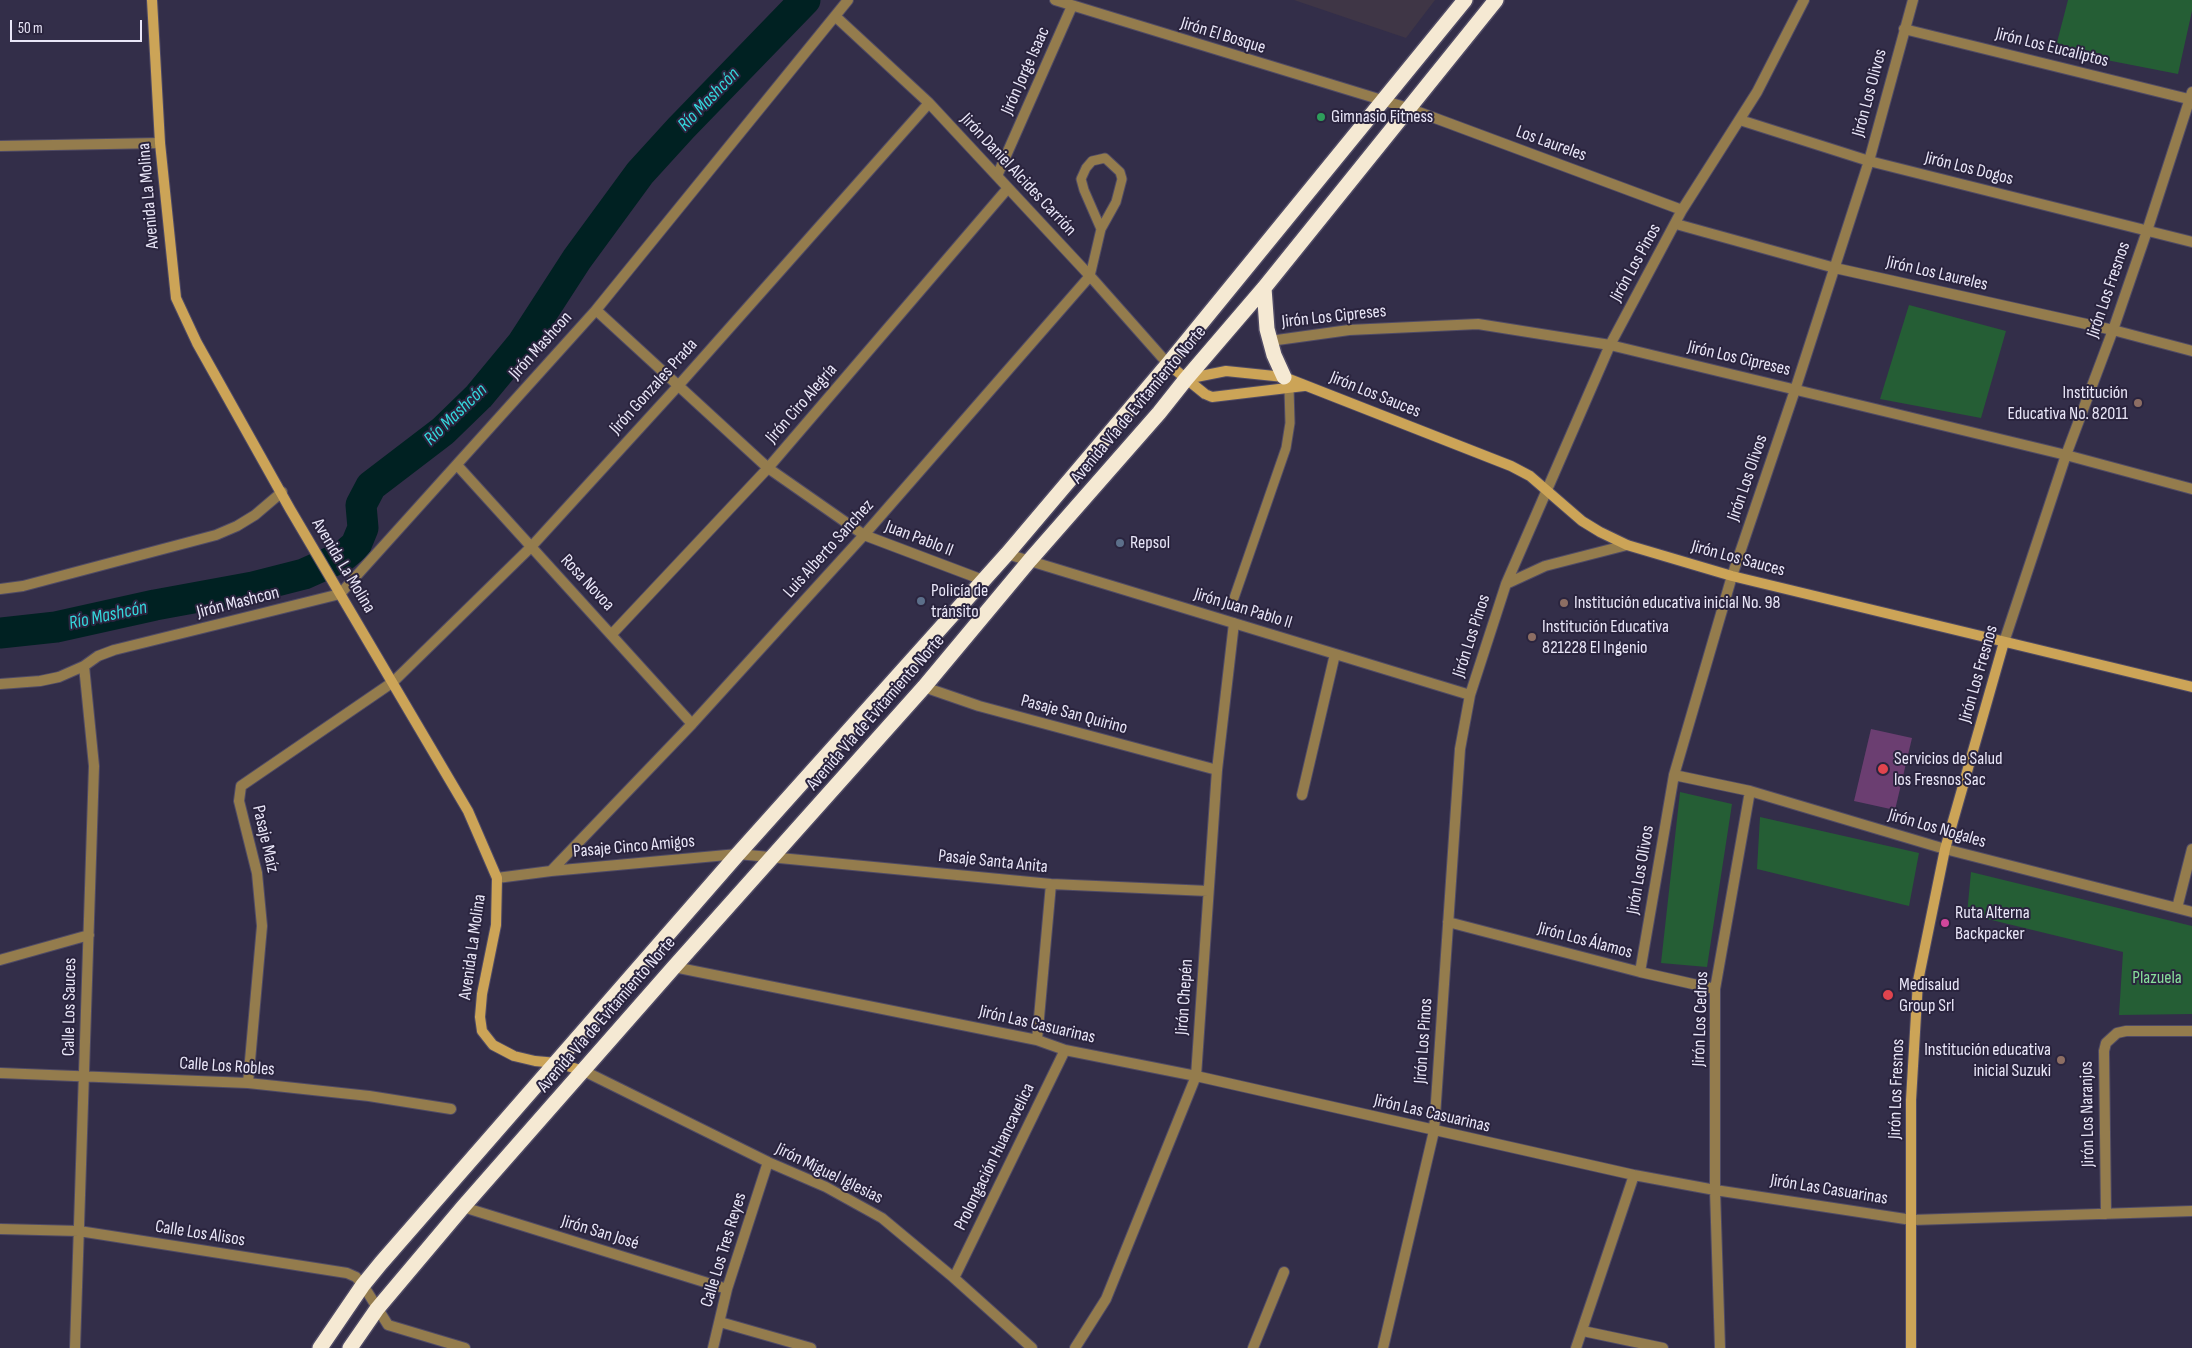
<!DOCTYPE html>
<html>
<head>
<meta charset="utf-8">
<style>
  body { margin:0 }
  #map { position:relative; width:2192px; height:1348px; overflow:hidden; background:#332e49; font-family:"Sofia Sans Condensed",sans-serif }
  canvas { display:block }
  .scale { position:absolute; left:10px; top:20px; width:132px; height:22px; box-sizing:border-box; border:2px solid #e9e6f8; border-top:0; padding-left:6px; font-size:15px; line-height:18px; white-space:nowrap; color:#e9e6f8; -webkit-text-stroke:4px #2a243e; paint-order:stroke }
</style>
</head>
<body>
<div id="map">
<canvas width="2192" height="1348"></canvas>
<div class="scale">50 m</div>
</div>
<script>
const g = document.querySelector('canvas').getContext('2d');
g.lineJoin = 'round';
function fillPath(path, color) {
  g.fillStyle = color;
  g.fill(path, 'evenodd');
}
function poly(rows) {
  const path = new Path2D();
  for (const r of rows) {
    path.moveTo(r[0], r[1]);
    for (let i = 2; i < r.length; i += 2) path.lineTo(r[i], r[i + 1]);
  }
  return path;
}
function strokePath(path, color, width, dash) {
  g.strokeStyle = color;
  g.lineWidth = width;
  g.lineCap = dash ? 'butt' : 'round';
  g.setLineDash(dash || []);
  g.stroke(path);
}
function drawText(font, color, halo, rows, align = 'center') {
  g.font = font + ' "Sofia Sans Condensed",sans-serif';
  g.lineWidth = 4;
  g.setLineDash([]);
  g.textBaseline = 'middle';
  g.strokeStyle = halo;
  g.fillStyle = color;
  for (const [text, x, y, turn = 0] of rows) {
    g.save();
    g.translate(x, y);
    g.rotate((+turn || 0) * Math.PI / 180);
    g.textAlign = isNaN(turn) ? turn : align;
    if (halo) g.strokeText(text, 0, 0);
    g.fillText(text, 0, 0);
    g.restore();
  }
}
fillPath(poly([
  [1294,0,1435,0,1406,38]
]), '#3f3646');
fillPath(poly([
  [2068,0,2192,0,2192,11,2178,74,2055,50],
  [1909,305,2006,331,1981,418,1880,399],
  [1680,792,1732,804,1707,967,1661,963],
  [1760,817,1919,853,1909,906,1757,869],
  [1971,872,2192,926,2192,1014,2119,1015,2123,952,1967,914]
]), '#255e35');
strokePath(poly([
  [0,633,56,627,155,605,253,587,304,574,342,557,356,545,363,528,361,505,371,486,443,431,479,396,522,344,577,259,640,173,681,128,805,0]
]), '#002122', 31);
fillPath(poly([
  [1871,729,1912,738,1895,810,1854,801]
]), '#6b3e71');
const lane = poly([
  [1090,276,1101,229,1116,202,1122,179,1120,172,1105,158,1092,161,1086,168,1081,179,1084,190,1101,229],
  [1234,598,1286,448,1290,423,1289,388]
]);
const street = poly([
  [1055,0,1408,108,1682,210],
  [835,16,929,103,1090,276,1168,364],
  [1904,29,2192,100],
  [1740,120,1869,161,2192,242],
  [0,146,160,143],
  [997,176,1072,6],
  [1676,224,1835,268,2113,330,2192,351],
  [596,310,768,468,864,535,983,580],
  [1270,341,1349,330,1478,324,1610,345,2066,455,2192,489],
  [457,465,692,724],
  [1007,554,1470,695],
  [1506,584,1545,566,1627,545],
  [0,589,23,586,216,535,237,526,255,515,282,492],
  [612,634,768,468,1008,188],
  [2004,642,2066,455,2113,330,2147,231,2192,92],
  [0,684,40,681,59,677,84,666,98,656,114,650,340,594,596,310,848,0],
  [924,687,979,706,1217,770],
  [1674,775,1750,791,1945,849,2192,912],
  [1302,795,1335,654],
  [551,871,692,724,864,535,1090,276],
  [497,878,551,871,738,854,1051,884,1208,891],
  [2177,908,2192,849],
  [1448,922,1640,972,1715,989],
  [0,960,89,935],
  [674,967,1037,1040,1065,1050,1196,1076,1634,1175,1715,1190,1912,1220,2192,1211],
  [1640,972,1674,775,1732,576,1795,390,1869,161,1913,0],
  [1037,1040,1051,884],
  [584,1071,768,1162,826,1187,882,1218,954,1278,1032,1348],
  [0,1073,248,1083,369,1096,451,1109],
  [248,1083,262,926,257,873,239,801,241,786,393,682,531,547,678,386,929,103],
  [463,1207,727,1289],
  [2106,1214,2104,1051,2106,1043,2117,1033,2126,1031,2192,1031],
  [0,1229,79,1231,347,1273,356,1277,363,1285,388,1325,465,1348],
  [954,1278,1065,1050],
  [720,1322,811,1348],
  [1583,1331,1663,1348],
  [75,1348,94,766,84,666],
  [713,1348,727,1289,768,1162],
  [1075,1348,1106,1299,1196,1076,1217,770,1234,623],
  [1253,1348,1284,1272],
  [1383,1348,1434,1131,1460,749,1470,695,1506,584,1610,345,1682,210,1757,92,1804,0],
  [1576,1348,1634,1175],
  [1720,1348,1715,1190,1715,989,1750,791]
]);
const secondary = poly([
  [152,0,160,143,176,298,197,343,290,509,468,811,497,878,496,925,482,994,480,1017,482,1031,493,1045,514,1056,535,1061,557,1063,584,1071],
  [1168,364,1205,394,1212,397,1304,386],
  [1186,379,1226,371,1284,377,1511,466,1530,476,1582,521,1600,532,1627,545,1732,576,2192,687],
  [1911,1348,1911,1100,1918,981,1945,849,2004,642]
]);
const highway = poly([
  [1264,288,1267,329,1274,355,1284,377],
  [320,1348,363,1285,381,1263,738,854,1007,554,1168,364,1465,0],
  [350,1348,377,1309,463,1207,674,967,924,687,1030,560,1159,413,1186,379,1264,288,1496,0]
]);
strokePath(lane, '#504b65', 11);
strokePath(street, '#504b65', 12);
strokePath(secondary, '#504b65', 12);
strokePath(highway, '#504b65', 18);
strokePath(lane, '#947c4d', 9);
strokePath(street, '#947c4d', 10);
strokePath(secondary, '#cca457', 10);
strokePath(highway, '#f5e9d3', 15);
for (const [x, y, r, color] of [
  [1321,117,5,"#2e9e5b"],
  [2138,403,5,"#8d6e63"],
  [1120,543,5,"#5c6f8a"],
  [921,601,5,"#5c6f8a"],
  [1564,603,5,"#8d6e63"],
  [1532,637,5,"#8d6e63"],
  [1883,769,6,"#e0444e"],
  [1945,923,5,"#d1479c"],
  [1888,995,6,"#e0444e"],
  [2061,1060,5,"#8d6e63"]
]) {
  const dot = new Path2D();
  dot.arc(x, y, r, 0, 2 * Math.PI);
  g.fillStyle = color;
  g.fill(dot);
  strokePath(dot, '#2a243e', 2);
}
drawText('18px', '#e9e6f8', '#2a243e', [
  ["Jirón El Bosque",1223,36,17],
  ["Jirón Los Eucaliptos",2052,48,14],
  ["Jirón Jorge Isaac",1026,71,-66],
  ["Jirón Los Olivos",1870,93,-75],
  ["Los Laureles",1551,144,20],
  ["Jirón Los Dogos",1969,169,14],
  ["Jirón Daniel Alcides Carrión",1018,175,47],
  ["Avenida La Molina",149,196,-95],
  ["Jirón Los Pinos",1636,263,-61],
  ["Jirón Los Laureles",1937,274,13],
  ["Jirón Los Fresnos",2109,290,-71],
  ["Jirón Los Cipreses",1334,317,-6],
  ["Jirón Mashcon",541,346,-48],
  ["Jirón Los Cipreses",1739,359,13],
  ["Jirón Gonzales Prada",654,387,-48],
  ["Jirón Los Sauces",1375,395,22],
  ["Jirón Ciro Alegría",802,404,-49],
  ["Avenida Vía de Evitamiento Norte",1139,405,-50],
  ["Jirón Los Olivos",1748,478,-71],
  ["Juan Pablo II",919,539,21],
  ["Luis Alberto Sanchez",829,549,-48],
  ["Jirón Los Sauces",1738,559,15],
  ["Avenida La Molina",343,566,59],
  ["Rosa Novoa",587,583,47],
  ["Jirón Mashcon",238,603,-14],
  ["Jirón Juan Pablo II",1243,609,17],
  ["Jirón Los Pinos",1472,636,-72],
  ["Jirón Los Fresnos",1979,674,-74],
  ["Avenida Vía de Evitamiento Norte",876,713,-49],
  ["Pasaje San Quirino",1074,715,15],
  ["Jirón Los Nogales",1937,829,16],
  ["Pasaje Maíz",265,839,77],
  ["Pasaje Cinco Amigos",634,847,-5],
  ["Pasaje Santa Anita",993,862,6],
  ["Jirón Los Olivos",1641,870,-80],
  ["Jirón Los Álamos",1585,941,15],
  ["Avenida La Molina",473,947,-82],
  ["Jirón Chepén",1185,997,-86],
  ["Calle Los Sauces",70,1007,-89],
  ["Avenida Vía de Evitamiento Norte",607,1015,-49],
  ["Jirón Los Cedros",1701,1019,-88],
  ["Jirón Las Casuarinas",1037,1025,13],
  ["Jirón Los Pinos",1424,1041,-86],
  ["Calle Los Robles",227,1067,4],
  ["Jirón Los Fresnos",1897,1089,-88],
  ["Jirón Las Casuarinas",1432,1114,13],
  ["Jirón Los Naranjos",2088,1114,-91],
  ["Prolongación Huancavelica",995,1157,-64],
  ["Jirón Miguel Iglesias",829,1174,26],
  ["Jirón Las Casuarinas",1829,1190,9],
  ["Jirón San José",600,1233,17],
  ["Calle Los Alisos",200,1234,9],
  ["Calle Los Tres Reyes",724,1250,-73]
]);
drawText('18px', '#e9e6f8', '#2a243e', [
  ["Gimnasio Fitness",1331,117],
  ["Institución",2128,393,"right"],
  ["Educativa No. 82011",2128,414,"right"],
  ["Repsol",1130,543],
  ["Policía de",931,591],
  ["tránsito",931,612],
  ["Institución educativa inicial No. 98",1574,603],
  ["Institución Educativa",1542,627],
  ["821228 El Ingenio",1542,648],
  ["Servicios de Salud",1894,759],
  ["los Fresnos Sac",1894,780],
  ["Ruta Alterna",1955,913],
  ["Backpacker",1955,934],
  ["Medisalud",1899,985],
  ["Group Srl",1899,1006],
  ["Institución educativa",2051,1050,"right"],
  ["inicial Suzuki",2051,1071,"right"]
], 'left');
drawText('18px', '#87de9b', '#2a243e', [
  ["Plazuela",2157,978]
]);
drawText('italic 19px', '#34d7dc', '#2a243e', [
  ["Río Mashcón",709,100,-46],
  ["Río Mashcón",456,415,-44],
  ["Río Mashcón",108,616,-12]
]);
</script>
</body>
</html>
